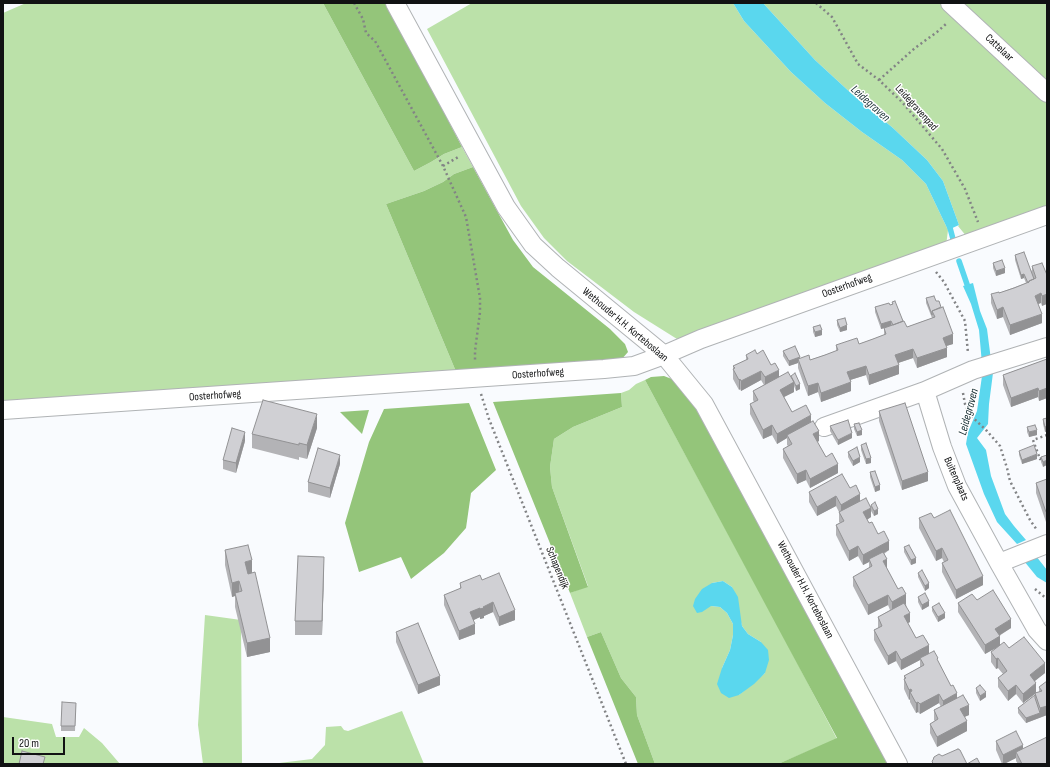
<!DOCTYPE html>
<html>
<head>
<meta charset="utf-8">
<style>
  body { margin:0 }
  #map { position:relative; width:1050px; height:767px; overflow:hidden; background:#f9fbfe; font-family:"Sofia Sans Condensed",sans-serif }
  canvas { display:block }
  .frame { position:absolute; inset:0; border:4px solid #111213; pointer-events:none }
  .scale { position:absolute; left:12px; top:737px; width:53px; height:18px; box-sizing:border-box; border:2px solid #111213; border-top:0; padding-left:5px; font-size:12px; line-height:14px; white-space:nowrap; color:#111213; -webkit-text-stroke:3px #fff; paint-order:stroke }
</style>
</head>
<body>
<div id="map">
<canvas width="1050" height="767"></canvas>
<div class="frame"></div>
<div class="scale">20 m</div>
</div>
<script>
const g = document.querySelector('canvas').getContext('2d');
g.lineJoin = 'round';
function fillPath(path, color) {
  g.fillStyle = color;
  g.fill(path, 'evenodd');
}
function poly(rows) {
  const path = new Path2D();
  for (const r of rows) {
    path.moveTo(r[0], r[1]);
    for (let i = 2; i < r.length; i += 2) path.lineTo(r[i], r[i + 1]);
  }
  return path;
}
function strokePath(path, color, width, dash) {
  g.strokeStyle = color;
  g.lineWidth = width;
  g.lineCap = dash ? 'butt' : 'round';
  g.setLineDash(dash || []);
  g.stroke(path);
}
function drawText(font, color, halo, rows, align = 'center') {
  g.font = font + ' "Sofia Sans Condensed",sans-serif';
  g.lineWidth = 3;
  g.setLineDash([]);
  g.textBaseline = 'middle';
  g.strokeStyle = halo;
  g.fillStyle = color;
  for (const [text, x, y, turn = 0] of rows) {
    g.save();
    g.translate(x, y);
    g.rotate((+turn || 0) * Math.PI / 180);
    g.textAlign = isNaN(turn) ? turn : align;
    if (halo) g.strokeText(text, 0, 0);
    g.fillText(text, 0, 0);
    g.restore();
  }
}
fillPath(poly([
  [26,3,323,3,414,171,431,162,444,154,462,147,473,167,454,174,443,182,424,191,386,204,457,374,3,409,3,13],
  [472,3,733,3,744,21,791,72,825,103,862,132,902,160,926,184,948,230,946,246,677,339,634,312,567,261,544,238,521,206,427,29],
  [763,3,1047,3,1047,209,967,237,958,226,959,225,943,181,927,160,893,128,853,95,815,60],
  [645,380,781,632,837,739,778,764,655,764,637,715,636,697,621,678,601,632,587,637,570,593,588,586,552,487,550,467,554,439,573,427,622,407,621,393,629,390,636,384],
  [723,581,732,587,742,626,748,634,761,642,765,673,739,695,722,668,730,650,733,635,733,624,727,613,720,607,711,606,712,583],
  [205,615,241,620,242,764,203,764,198,725],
  [402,711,424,764,271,764,312,759,325,745,326,727,341,726,344,730,348,731],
  [3,717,52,724,56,737,79,737,84,728,102,743,120,764,3,764]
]), '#bbe1a9');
fillPath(poly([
  [323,3,387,3,462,147,444,154,431,162,414,171],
  [473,167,513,240,533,267,610,329,625,344,628,352,621,360,457,374,386,204,424,191,443,182,454,174],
  [664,376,677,381,689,395,888,764,778,764,837,738,645,380,651,377],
  [621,393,622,407,573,427,554,439,550,467,552,487,588,587,570,593,493,402],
  [469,403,496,470,471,493,466,528,444,553,411,579,401,557,359,572,345,523,369,442,384,409],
  [369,410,362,434,340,412],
  [601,632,621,678,636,697,637,715,655,764,638,764,587,637]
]), '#94c57a');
fillPath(poly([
  [733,3,763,3,815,60,853,95,893,128,927,160,943,181,959,225,948,230,926,184,902,160,862,132,825,103,791,72,744,21],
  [973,283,980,311,987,329,991,360,982,364,979,330,971,304,963,286],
  [993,373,989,404,988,424,977,438,986,450,991,476,1005,514,1014,526,1026,540,1017,544,997,522,984,494,966,444,968,432,977,411,982,376],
  [1036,556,1047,570,1047,583,1037,577,1024,561],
  [723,581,732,587,738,597,742,626,748,634,761,642,768,650,769,660,765,673,754,684,739,695,729,698,721,693,717,684,722,668,730,650,733,635,733,624,727,613,720,607,711,606,702,612,697,613,693,606,695,599,702,589,712,583]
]), '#5ad7ee');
strokePath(poly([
  [949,224,953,239],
  [959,261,969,290]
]), '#5ad7ee', 5.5);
const minor = poly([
  [395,3,506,207,533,245,558,268,664,355,704,404,898,764],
  [950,3,1047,93],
  [925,391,942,447,957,486,999,563,1037,630,1047,641],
  [3,410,604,369,634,366,664,355,701,339,1047,215],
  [824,427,925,391,973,370,1047,347],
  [999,563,1047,544]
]);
strokePath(minor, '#b0b3b5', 20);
strokePath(poly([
  [354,3,363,19,366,33,375,41,443,166,466,217,480,298,480,312,475,351,475,360],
  [816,3,832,17,858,64,879,80,902,102,942,149,965,189,978,222],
  [879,80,915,48,937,32,946,24],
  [443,166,460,156],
  [936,272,944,282,965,321,968,353],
  [963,393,965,404,969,414,987,431,1000,446,1007,468,1010,481,1030,520,1037,530],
  [481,394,489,419,626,764],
  [1047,435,1033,440,1040,459,1047,456],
  [1035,589,1047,599]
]), '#828385', 2.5, [2, 3]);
strokePath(minor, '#fff', 18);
fillPath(poly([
  [1015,255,1032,271,1032,266,1047,275,1042,306,1041,303,1038,304,1042,323,1010,335,1003,317,997,319,991,303,991,294,999,293,1026,283,1024,278,1021,279,1015,260],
  [993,263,1005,273,996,276,993,268],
  [926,298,953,344,946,346,947,357,917,368,913,358,898,363,899,374,869,385,866,375,850,380,851,391,821,402,818,392,808,396,798,368,798,363,789,366,783,356,783,351,800,358,810,360,836,351,836,345,859,344,884,335,884,328,881,329,875,312,875,307,890,305,892,304,892,302,907,327,932,318,926,303],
  [837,320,847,330,840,332,837,325],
  [813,327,822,335,815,337,813,332],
  [757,354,771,365,779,377,791,376,800,389,796,391,794,386,794,392,784,397,792,412,811,422,819,441,817,442,826,457,838,473,810,488,806,480,797,484,783,458,783,449,788,446,787,445,787,438,777,444,772,435,763,439,750,414,750,404,754,402,753,400,753,391,764,385,761,380,741,391,740,389,739,390,733,379,733,366,746,360,746,355],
  [1047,359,1047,398,1039,401,1038,397,1011,407,1003,385,1003,375],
  [879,411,928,481,902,490,879,421],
  [1047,418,1047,431,1045,432,1043,424,1043,419],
  [854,424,862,435,857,436,854,429],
  [830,426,852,438,838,445,830,431],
  [1027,427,1037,435,1029,437,1027,432],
  [317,428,307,459,299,457,299,460,252,448,252,434],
  [245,441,236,473,223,469,223,460],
  [861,445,871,463,866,464,861,450],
  [1019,451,1037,459,1022,464,1019,455],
  [848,452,860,462,853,466,848,457],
  [1047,455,1043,467,1041,462,1041,457],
  [340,464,330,498,308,492,308,482],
  [870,472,880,490,875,492,870,477],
  [1047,479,1047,522,1046,522,1036,493,1036,483],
  [850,488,860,501,871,506,871,505,878,514,874,516,871,511,871,517,867,520,869,523,878,534,889,550,884,554,887,569,906,604,910,622,908,623,916,638,929,653,938,661,957,698,969,715,964,717,967,731,937,747,930,733,930,724,935,721,934,720,934,710,941,707,939,703,920,714,918,712,916,713,910,702,910,699,909,700,904,689,904,676,920,667,920,660,901,670,896,661,888,665,874,640,874,630,878,628,878,617,890,610,888,605,868,615,853,586,853,577,869,568,869,562,863,565,858,556,849,561,836,535,836,525,840,523,839,522,839,512,836,506,817,516,809,502,809,492],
  [919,518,934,518,983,585,956,599,942,572,942,563,944,562,942,558,936,561,919,528],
  [904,547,916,563,911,565,904,552],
  [225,550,252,573,270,652,247,657,235,607,235,596,232,597,225,565],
  [324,571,322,635,295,635,295,621],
  [918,573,929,588,925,591,918,577],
  [482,580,515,620,499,626,493,612,484,616,484,618,480,619,480,617,473,620,475,634,459,640,444,605,444,595,460,589,460,583],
  [918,597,929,606,922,610,918,602],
  [977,600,1011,628,999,636,1000,645,1009,648,1045,673,1034,681,1036,693,1039,692,1039,687,1047,681,1047,715,1026,723,1018,713,1018,708,1035,695,1035,694,1023,703,1016,694,1008,701,998,687,998,678,1003,674,998,668,996,669,991,662,991,652,998,646,985,654,958,612,958,603],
  [932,607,945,618,938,622,932,611],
  [396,632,440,685,418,694,396,642],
  [976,688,986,697,980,701,976,693],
  [76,703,75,731,61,731,61,726],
  [996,741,1023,749,1047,764,1018,764,1016,761,1016,758,1004,764,1002,764,996,750]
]), '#b3b3b6');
fillPath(poly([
  [1005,268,1005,273,996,276,996,271],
  [1024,274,1024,278,1021,279,1021,275],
  [1041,293,1041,303,1035,305,1035,296],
  [1047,294,1047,304,1042,306,1042,296],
  [1003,307,1003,317,997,319,997,310],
  [1042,314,1042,323,1010,335,1010,325],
  [891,321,891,326,881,329,881,324],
  [847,325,847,330,840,332,840,328],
  [822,330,822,335,815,337,815,332],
  [953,334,953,344,943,347,943,338],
  [947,348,947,357,917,368,917,358],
  [913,349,913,358,895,364,895,355],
  [800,357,800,362,798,359,798,363,789,366,789,361],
  [899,365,899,374,869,385,869,375],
  [866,366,866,375,847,381,847,372],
  [779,370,779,379,765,387,765,377],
  [761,371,761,380,741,391,741,381],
  [740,379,740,389,739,390,739,380],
  [794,382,794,392,780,399,780,390],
  [851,382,851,391,821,402,821,393],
  [818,383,818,392,808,396,808,386],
  [800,384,800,389,796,391,796,386],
  [1038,388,1038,397,1011,407,1011,398],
  [1047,388,1047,398,1039,401,1039,391],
  [317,414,317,428,307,459,307,445],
  [811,415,811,425,787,435,787,438,777,444,777,434],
  [772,425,772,435,763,439,763,430],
  [1047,426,1047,431,1045,432,1045,427],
  [862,430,862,435,857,436,857,432],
  [1037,430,1037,435,1029,437,1029,432],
  [819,431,819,441,813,444,813,434],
  [245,432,245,441,236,473,236,463],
  [852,433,852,438,838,445,838,440],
  [1037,454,1037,459,1022,464,1022,460],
  [340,455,340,464,330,498,330,488],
  [860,457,860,462,853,466,853,461],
  [871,458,871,463,866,464,866,459],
  [1047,460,1047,465,1043,467,1043,462],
  [838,464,838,473,810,488,810,479],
  [806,470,806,480,797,484,797,474],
  [928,472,928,481,902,490,902,481],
  [880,485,880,490,875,492,875,487],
  [860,494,860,504,841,514,841,505],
  [836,496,836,506,817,516,817,507],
  [871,508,871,517,863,522,863,512],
  [878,509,878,514,874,516,874,511],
  [889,541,889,550,869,561,869,559,869,562,863,565,863,555],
  [858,546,858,556,849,561,849,551],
  [942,548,942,558,936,561,936,551],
  [324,557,324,571,322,635,322,621],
  [916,558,916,563,911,565,911,560],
  [887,559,887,569,883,561],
  [252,560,252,574,245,576,245,562],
  [983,576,983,585,956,599,956,590],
  [239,581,239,595,235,593,235,596,232,597,232,583],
  [929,583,929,588,925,591,925,586],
  [906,594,906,604,892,612,892,602],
  [888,595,888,605,868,615,868,605],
  [929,601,929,606,922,610,922,605],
  [493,602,493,612,484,616,484,618,480,619,480,609,483,607],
  [480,608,480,617,470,622,470,612],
  [515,610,515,620,499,626,499,617],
  [910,613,910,622,904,625,904,616],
  [945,613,945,618,938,622,938,617],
  [1011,619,1011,628,995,638,995,629],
  [475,624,475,634,459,640,459,631],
  [1000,636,1000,646,985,654,985,645],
  [270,638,270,652,247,657,247,643],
  [929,645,929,655,920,658,920,660,901,670,901,660],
  [896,651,896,661,888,665,888,656],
  [998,658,998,668,996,669,996,659],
  [1045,663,1045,673,1030,685,1030,675],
  [440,676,440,685,418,694,418,685],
  [1036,683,1036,693,1023,703,1023,694],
  [1016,685,1016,694,1008,701,1008,691],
  [911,689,911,694,910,692,910,699,909,700,909,690],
  [986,692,986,697,980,701,980,696],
  [957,693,957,703,943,710,943,701],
  [939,694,939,703,920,714,920,704],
  [918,702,918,712,916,713,916,703],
  [969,705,969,715,960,719,960,709],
  [1047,706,1047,715,1026,723,1026,718,1040,713,1040,708],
  [967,721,967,731,937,747,937,737],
  [1023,745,1023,755,1016,752,1016,758,1004,764,1003,764,1003,755]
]), '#929294');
const building = poly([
  [1024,252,1034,279,1029,281,1029,282,1028,283,1024,274,1021,275,1015,255,1024,252],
  [1002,260,1005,268,996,271,993,263,1002,260],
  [1042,263,1047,275,1047,294,1042,296,1041,293,1035,296,1042,314,1010,325,1003,307,997,310,991,294,999,292,999,293,1014,288,1029,282,1029,281,1036,278,1032,266,1042,263],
  [934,296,936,301,939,301,941,307,932,311,932,315,926,298,934,296],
  [895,301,903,321,893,325,891,321,881,324,875,307,889,303,890,305,893,304,892,302,895,301],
  [943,307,953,334,943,338,947,348,917,358,913,349,895,355,899,365,869,375,866,366,847,372,851,382,821,393,818,383,808,386,798,359,809,355,810,360,825,355,838,350,836,345,857,338,859,344,873,339,886,334,884,328,904,321,907,327,935,317,932,311,943,307],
  [845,318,847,325,840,328,837,320,845,318],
  [820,325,822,330,815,332,813,327,820,325],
  [795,346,800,357,789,361,783,351,795,346],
  [755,350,757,354,763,350,771,365,775,363,779,370,765,377,761,371,741,381,740,379,739,380,733,369,735,368,733,366,748,359,746,355,755,350],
  [1047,359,1047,388,1039,391,1038,388,1011,398,1003,375,1047,359],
  [788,372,794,382,780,390,792,412,806,405,811,415,777,434,772,425,763,430,750,404,758,400,753,391,788,372],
  [795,373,800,384,796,386,791,376,795,373],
  [263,400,317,414,307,445,299,443,299,445,252,434,263,400],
  [905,403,928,472,902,481,879,411,905,403],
  [1047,418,1047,426,1045,427,1043,419,1047,418],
  [848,420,852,433,838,440,830,426,848,420],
  [813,421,819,431,813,434,826,457,832,453,838,464,810,479,806,470,797,474,783,449,792,444,787,435,813,421],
  [859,423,862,430,857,432,854,424,859,423],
  [1035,425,1037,430,1029,432,1027,427,1035,425],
  [232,428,245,432,236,463,223,460,232,428],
  [866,443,871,458,866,459,861,445,866,443],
  [1034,445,1037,454,1022,460,1019,451,1034,445],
  [857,447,860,457,853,461,848,452,857,447],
  [318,448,340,455,330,488,308,482,318,448],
  [1047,455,1047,460,1043,462,1041,457,1047,455],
  [875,471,880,485,875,487,870,472,875,471],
  [842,474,850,488,856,485,860,494,841,505,836,496,817,507,809,492,842,474],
  [1047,479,1047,512,1046,512,1036,483,1047,479],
  [866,498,871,508,863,512,869,523,872,522,878,534,884,531,889,541,863,555,858,546,849,551,836,525,844,521,839,512,866,498],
  [875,502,878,509,874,511,871,505,875,502],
  [950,510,983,576,956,590,942,563,948,560,942,548,936,551,919,518,931,513,934,518,950,510],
  [248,545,252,560,245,562,248,574,255,572,270,638,247,643,235,593,242,591,239,581,232,583,225,550,248,545],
  [909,545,916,558,911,560,904,547,909,545],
  [883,552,887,559,883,561,898,589,902,587,906,594,892,602,888,595,868,605,853,577,872,566,869,559,883,552],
  [298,556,324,557,322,621,295,621,298,556],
  [922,570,929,583,925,586,918,573,922,570],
  [499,573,515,610,499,617,493,602,483,607,484,608,480,609,480,608,470,612,475,624,459,631,444,595,461,588,460,583,480,575,482,580,499,573],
  [993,590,1011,619,995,629,1000,636,985,645,958,603,972,594,977,600,993,590],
  [925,593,929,601,922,605,918,597,925,593],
  [904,603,910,613,904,616,916,638,923,635,929,645,901,660,896,651,888,656,874,630,882,626,878,617,904,603],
  [939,603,945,613,938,617,932,607,939,603],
  [418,623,440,676,418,685,396,632,418,623],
  [1024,637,1045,663,1030,675,1036,683,1023,694,1016,685,1008,691,998,678,1007,671,998,658,996,659,991,652,1004,642,1009,648,1024,637],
  [934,651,938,658,937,659,951,686,953,685,957,693,943,701,939,694,920,704,918,702,916,703,910,692,912,691,911,689,909,690,904,679,906,678,904,676,924,665,920,658,934,651],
  [1047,681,1047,706,1040,708,1035,693,1042,691,1039,687,1047,681],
  [980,685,986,692,980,696,976,688,980,685],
  [963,695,969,705,960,709,967,721,937,737,930,724,938,719,934,710,963,695],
  [1035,695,1035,698,1040,713,1026,718,1018,708,1035,695],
  [62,702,76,703,75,726,61,726,62,702],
  [1016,731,1023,745,1003,755,996,741,1016,731],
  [1047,737,1047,764,1022,764,1016,752,1047,737],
  [958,749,960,750,967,764,977,758,980,764,933,764,932,761,933,760,934,757,939,754,942,756,958,749],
  [22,751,45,757,43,764,19,764,22,751]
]);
fillPath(building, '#d0d0d4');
strokePath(building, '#929294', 1);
drawText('11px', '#111213', '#fff', [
  ["Cattelaar",999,48,43],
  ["Leidegravenpad",916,108,48],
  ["Oosterhofweg",847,286,-20],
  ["Wethouder H.H. Korteboslaan",625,325,40],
  ["Oosterhofweg",538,374,-4],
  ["Oosterhofweg",215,396,-4],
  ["Buitenplaats",956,479,66],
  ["Schapendijk",557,568,68],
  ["Wethouder H.H. Korteboslaan",805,590,62]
]);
drawText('italic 12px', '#20363a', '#fff', [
  ["Leidegraven",870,104,42],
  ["Leidegraven",969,412,-75]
]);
</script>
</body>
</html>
